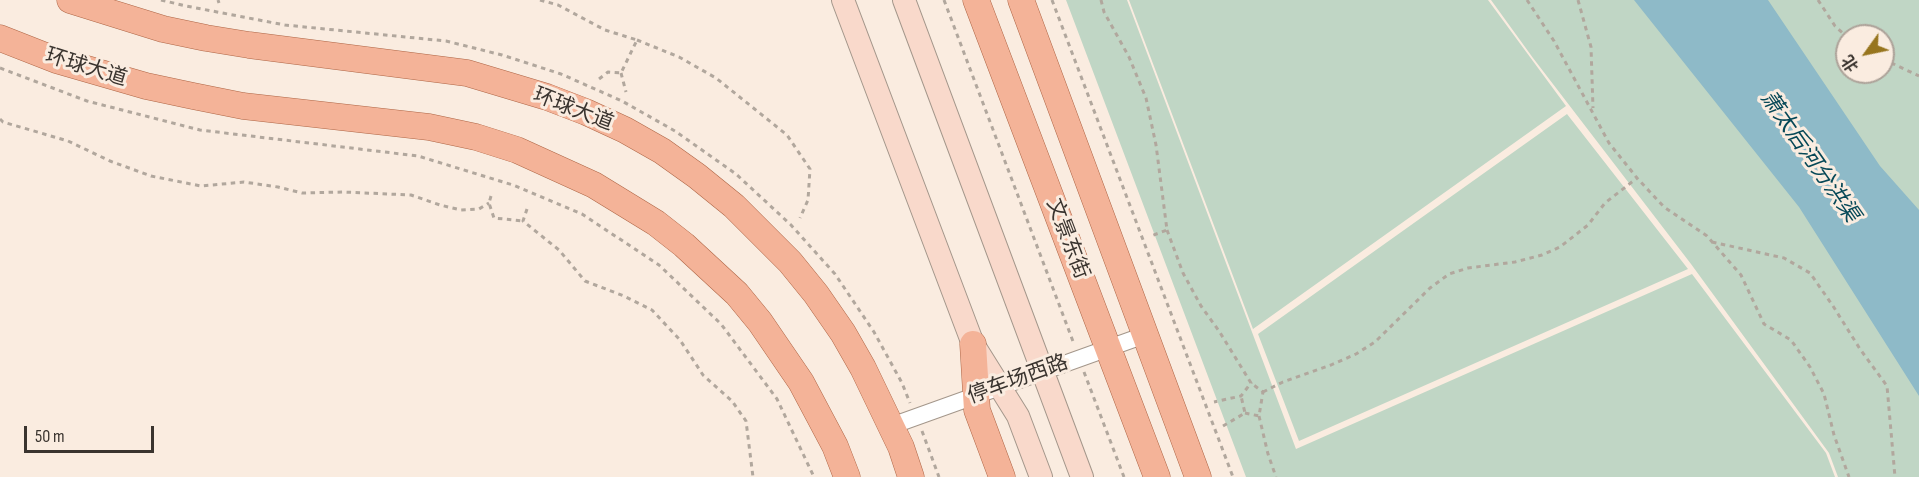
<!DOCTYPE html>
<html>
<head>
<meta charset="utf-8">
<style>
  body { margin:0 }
  #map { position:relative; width:1919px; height:477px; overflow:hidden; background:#faece0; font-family:"Sofia Sans Condensed","Noto Sans SC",sans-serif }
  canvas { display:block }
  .north { position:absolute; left:1835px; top:24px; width:60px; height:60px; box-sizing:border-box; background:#faece0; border:2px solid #ada299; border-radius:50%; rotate:237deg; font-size:16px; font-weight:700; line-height:24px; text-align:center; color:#3a342f }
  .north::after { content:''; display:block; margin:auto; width:21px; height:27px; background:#97751e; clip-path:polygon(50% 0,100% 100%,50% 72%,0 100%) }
  .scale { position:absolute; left:24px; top:426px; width:130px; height:27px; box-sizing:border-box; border:3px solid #3a342f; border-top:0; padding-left:8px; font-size:18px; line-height:21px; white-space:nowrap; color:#3a342f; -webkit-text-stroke:4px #faece0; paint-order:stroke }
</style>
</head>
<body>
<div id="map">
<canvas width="1919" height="477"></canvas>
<div class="north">北</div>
<div class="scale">50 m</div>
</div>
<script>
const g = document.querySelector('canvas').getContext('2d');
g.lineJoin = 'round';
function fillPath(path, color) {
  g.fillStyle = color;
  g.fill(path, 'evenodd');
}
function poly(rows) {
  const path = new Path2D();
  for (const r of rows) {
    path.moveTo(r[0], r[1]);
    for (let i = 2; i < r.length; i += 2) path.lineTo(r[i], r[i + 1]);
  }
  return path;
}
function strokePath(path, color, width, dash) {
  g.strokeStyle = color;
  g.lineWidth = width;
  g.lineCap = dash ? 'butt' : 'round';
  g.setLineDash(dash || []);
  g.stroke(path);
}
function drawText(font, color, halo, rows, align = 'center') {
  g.font = font + ' "Sofia Sans Condensed","Noto Sans SC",sans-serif';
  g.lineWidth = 6;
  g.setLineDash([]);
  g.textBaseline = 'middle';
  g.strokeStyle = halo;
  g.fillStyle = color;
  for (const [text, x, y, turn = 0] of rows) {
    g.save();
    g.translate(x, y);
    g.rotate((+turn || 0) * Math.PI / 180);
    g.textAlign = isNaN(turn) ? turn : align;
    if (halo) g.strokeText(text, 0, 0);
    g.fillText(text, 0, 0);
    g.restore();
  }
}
fillPath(poly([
  [1066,0,1127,0,1296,449,1692,274,1826,453,1835,477,1246,477],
  [1129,0,1488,0,1566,106,1253,329],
  [1491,0,1919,0,1919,477,1838,477,1829,453,1691,264,1533,58],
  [1847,36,1883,36,1883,72,1847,72],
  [1567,114,1688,269,1299,441,1258,334]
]), '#c0d6c5');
fillPath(poly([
  [1634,0,1768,0,1880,166,1919,210,1919,396,1799,207]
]), '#8ebac8');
const street = poly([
  [891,426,1145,335]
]);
const secondary = poly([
  [843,0,973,344,1018,416,1041,477],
  [904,0,1082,477]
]);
const primary = poly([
  [70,0,163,29,206,38,249,45,467,73,547,97,586,112,625,130,662,151,697,176,734,206,790,262,816,294,843,333,863,368,901,447,911,477],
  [976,0,1157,477],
  [1021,0,1198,477],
  [0,38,56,60,146,86,193,96,243,106,429,127,476,137,517,150,594,185,656,223,684,245,737,294,760,322,801,382,835,446,847,477],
  [973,344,977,410,1002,477]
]);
strokePath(street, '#a4978b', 18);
strokePath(secondary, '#a4978b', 24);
strokePath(primary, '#ae6646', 27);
strokePath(poly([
  [161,0,186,6,285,25,446,41,502,55,561,74,622,101,675,131,736,174,791,225,835,274,874,332,902,383,910,403],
  [218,0,219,3],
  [540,0,558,5,605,30,637,40,621,73,608,72,599,79],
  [944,0,1074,344],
  [1052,0,1233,477],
  [1101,0,1104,12,1129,57,1146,98,1156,145,1167,230,1151,236],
  [1527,0,1554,41,1609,143,1637,178,1664,207,1707,236,1741,275,1764,324,1791,340,1810,367,1824,394,1834,435,1849,477],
  [1578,0,1591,47,1593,108],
  [1818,0,1835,26,1847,37],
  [637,40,679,57,716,78,787,135,810,169,808,200,800,218],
  [1883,59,1919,76],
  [0,68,87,101,200,130,418,156,513,185,582,214,659,265,721,324,777,399,814,477],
  [621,73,626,92],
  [0,119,3,122,68,141,110,161,151,176,201,186,244,182,278,187,302,193,343,192,411,195,440,205,461,210,479,209,489,203],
  [491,196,489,203,494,218,523,221],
  [527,209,523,221,559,250,585,281,624,296,652,310,680,340,703,375,732,401,746,421,753,477],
  [1167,230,1183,273,1201,306,1219,331,1251,383,1241,396,1214,402],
  [1712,242,1784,258,1810,273,1833,306,1860,349,1887,386,1895,477],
  [1084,372,1124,477],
  [1263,392,1283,382,1331,365,1356,354,1375,342,1430,288,1449,274,1468,268,1515,262,1542,255,1560,247,1588,225,1605,203,1637,178],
  [1245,413,1259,416,1263,392,1251,383],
  [1259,416,1268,454,1276,477],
  [1223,426,1245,413,1241,396],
  [922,431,939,477]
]), '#b1a79d', 3, [4.5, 4.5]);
strokePath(street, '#fff', 16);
strokePath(secondary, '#f9d9cb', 22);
strokePath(primary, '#f4b398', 26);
drawText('21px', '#3a342f', '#faece0', [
  ["环球大道",86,68,17],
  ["环球大道",573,110,21],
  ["文景东街",1067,239,69],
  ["停车场西路",1018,380,-20]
]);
drawText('italic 22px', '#064857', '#faece0', [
  ["萧太后河分洪渠",1809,157,55]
]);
</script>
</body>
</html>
